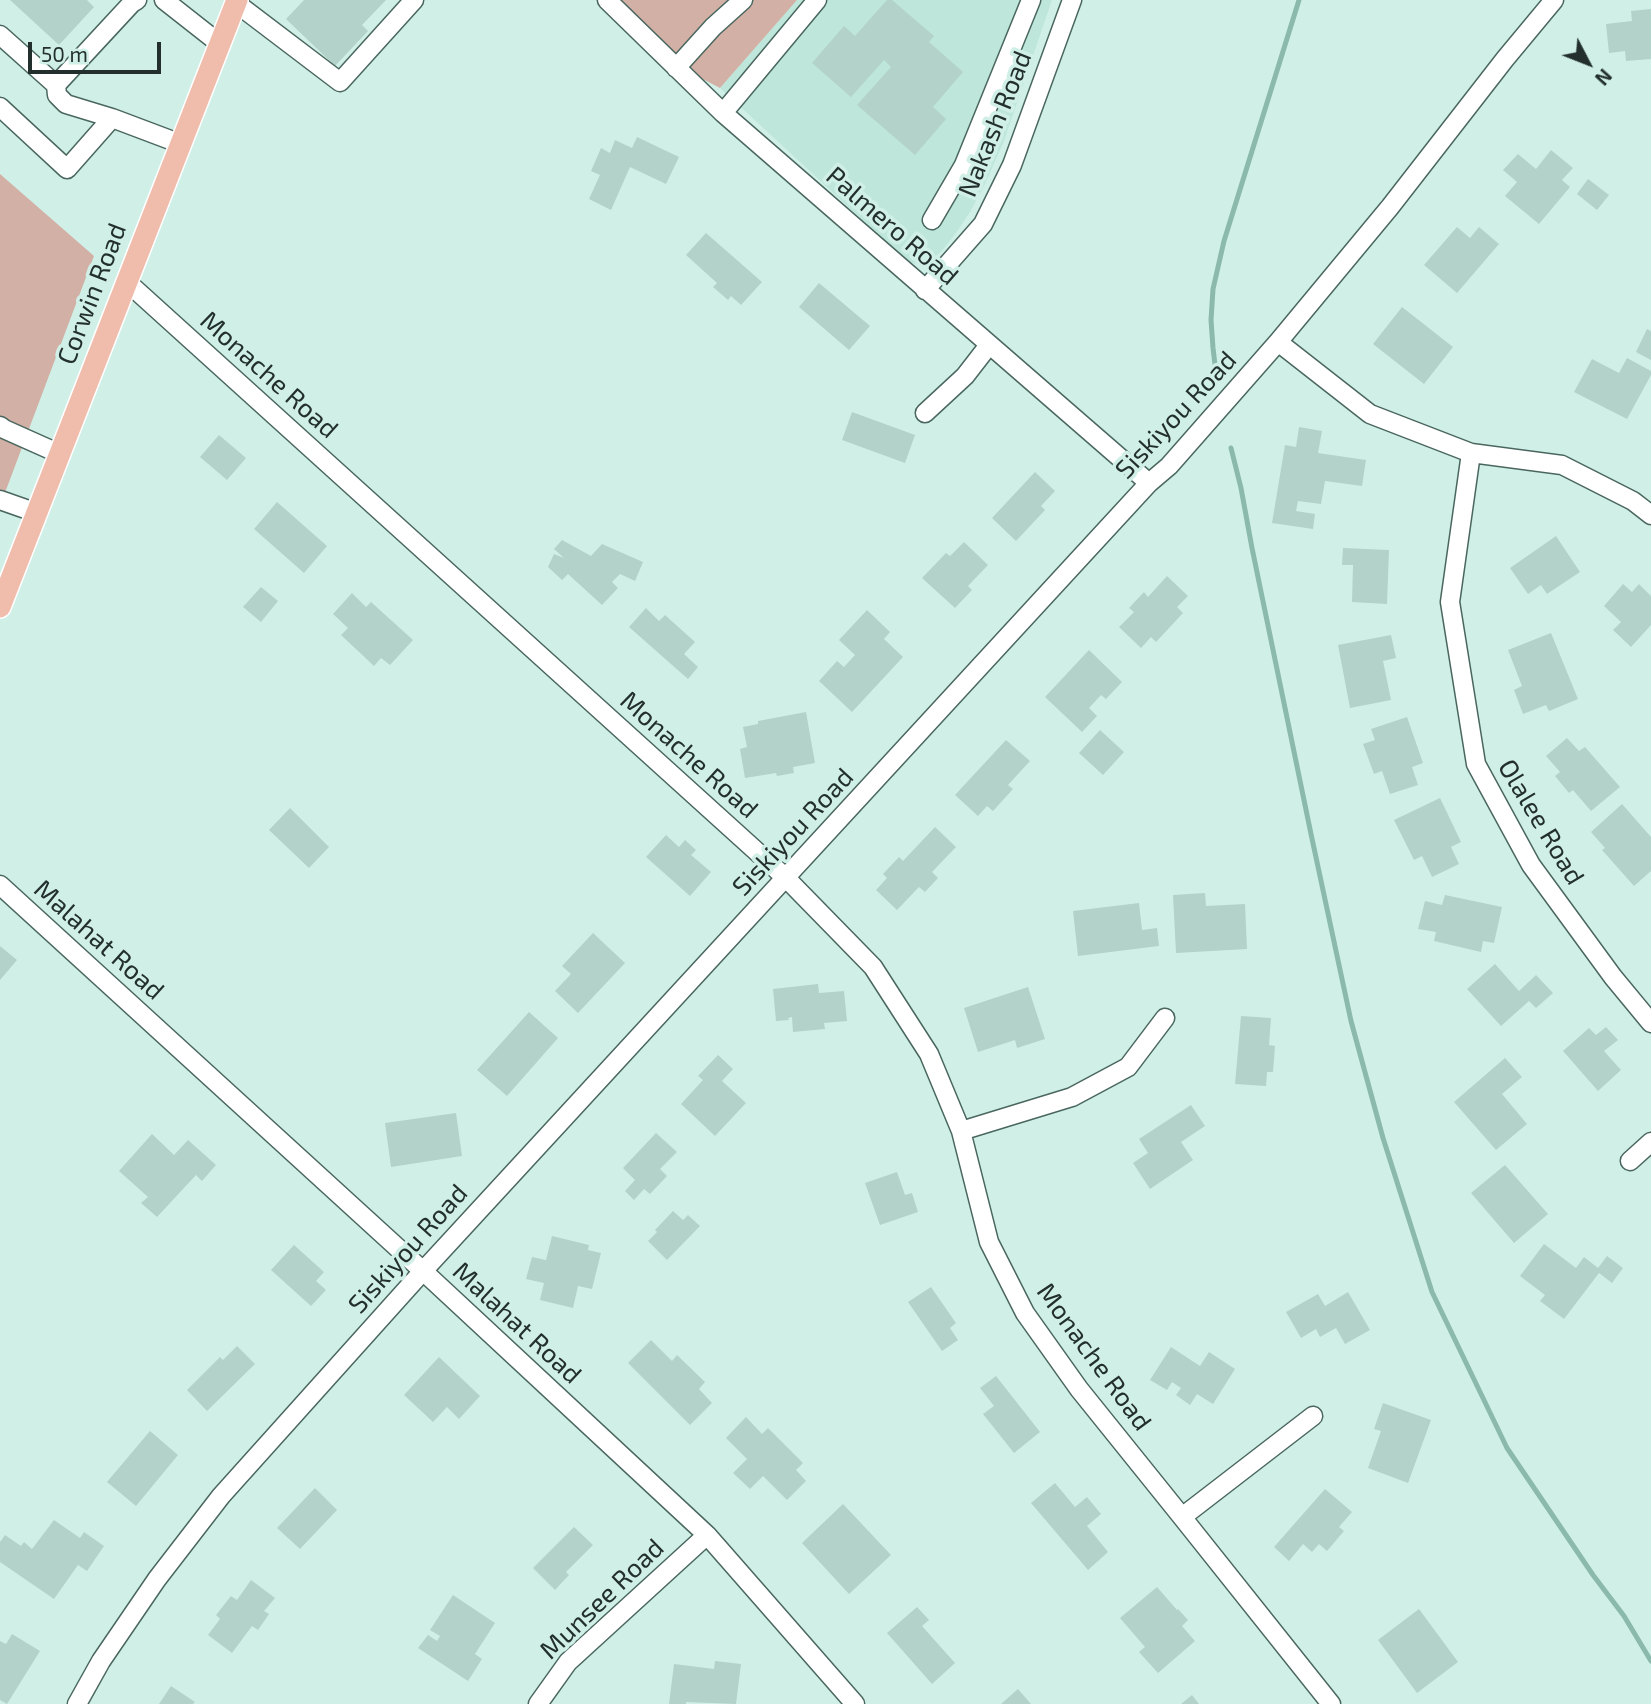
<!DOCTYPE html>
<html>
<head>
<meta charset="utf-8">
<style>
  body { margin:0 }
  #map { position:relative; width:1651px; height:1704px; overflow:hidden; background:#d0f0e7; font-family:"Exo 2",sans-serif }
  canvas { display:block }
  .north { position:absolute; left:1553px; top:28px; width:70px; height:70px; -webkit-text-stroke:5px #d0f0e7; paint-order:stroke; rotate:132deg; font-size:19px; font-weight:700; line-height:28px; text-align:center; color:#232f2c }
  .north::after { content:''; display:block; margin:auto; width:24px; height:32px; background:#232f2c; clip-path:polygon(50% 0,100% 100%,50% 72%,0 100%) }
  .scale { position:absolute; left:28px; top:42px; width:133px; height:32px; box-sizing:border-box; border:4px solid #232f2c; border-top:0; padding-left:9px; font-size:21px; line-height:24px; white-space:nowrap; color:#232f2c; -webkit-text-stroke:5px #d0f0e7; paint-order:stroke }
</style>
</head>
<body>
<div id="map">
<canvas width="1651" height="1704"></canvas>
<div class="north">N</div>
<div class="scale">50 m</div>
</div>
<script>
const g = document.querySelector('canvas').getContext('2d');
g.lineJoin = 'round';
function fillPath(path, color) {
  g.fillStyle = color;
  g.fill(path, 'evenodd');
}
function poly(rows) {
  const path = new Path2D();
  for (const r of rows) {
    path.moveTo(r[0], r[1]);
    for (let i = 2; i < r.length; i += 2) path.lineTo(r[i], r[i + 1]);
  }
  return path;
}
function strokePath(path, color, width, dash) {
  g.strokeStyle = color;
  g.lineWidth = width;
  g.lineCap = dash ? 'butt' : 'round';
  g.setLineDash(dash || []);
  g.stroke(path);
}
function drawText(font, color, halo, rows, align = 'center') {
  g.font = font + ' "Exo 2",sans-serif';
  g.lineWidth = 7;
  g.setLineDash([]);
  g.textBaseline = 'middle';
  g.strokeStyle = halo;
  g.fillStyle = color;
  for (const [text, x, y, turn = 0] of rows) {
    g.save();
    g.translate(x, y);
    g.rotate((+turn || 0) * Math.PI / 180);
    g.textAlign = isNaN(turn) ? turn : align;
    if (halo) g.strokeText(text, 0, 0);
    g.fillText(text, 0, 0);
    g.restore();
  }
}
fillPath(poly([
  [797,0,1052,0,1004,141,985,184,970,212,956,233,941,252,925,264,909,263,720,88]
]), '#bee6da');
fillPath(poly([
  [620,0,797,0,720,88,693,74],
  [0,174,94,256,0,506]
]), '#d2b0a5');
strokePath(poly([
  [1216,373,1213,348,1211,320,1213,289,1224,241,1299,0],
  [1231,448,1241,488,1252,548,1311,834,1351,1021,1383,1138,1432,1292,1507,1448,1593,1575,1624,1616,1651,1661]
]), '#8bb9ac', 5);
fillPath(poly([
  [10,0,87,0,94,7,59,45],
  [304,0,386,0,362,25,368,31,335,66,286,19],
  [887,0,892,0,934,36,929,42,963,72,933,107,946,119,915,155,857,105,891,67,884,60,851,97,812,63,844,26,855,36],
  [1651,9,1651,59,1626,61,1625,51,1609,53,1606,24,1632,21,1631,11],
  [637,137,679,157,666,184,630,167,611,210,589,199,600,175,591,171,601,148,610,153,615,140,632,148],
  [1551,150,1573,168,1562,180,1570,187,1539,224,1505,196,1517,182,1503,170,1518,154,1536,169],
  [1588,179,1609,195,1597,210,1577,194],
  [1457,227,1470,238,1479,227,1499,244,1457,293,1424,265],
  [706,233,762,282,741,305,731,296,728,300,713,287,717,283,686,255],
  [819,283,870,326,849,350,799,307],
  [1402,307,1453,347,1424,384,1373,344],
  [1647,329,1651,331,1651,360,1636,352],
  [1627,358,1651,371,1651,375,1627,419,1574,392,1592,359,1619,373],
  [852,412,915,435,905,463,842,440],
  [1299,427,1322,431,1318,453,1366,460,1362,486,1325,481,1321,504,1298,501,1296,511,1315,514,1313,529,1272,523,1285,445,1296,447],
  [219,435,246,458,227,480,200,457],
  [1035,472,1055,491,1041,506,1045,510,1016,541,992,518],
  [277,502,327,546,304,573,254,529],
  [1556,536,1580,572,1547,594,1541,585,1528,594,1510,568],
  [562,540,591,556,602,544,643,562,635,581,620,574,612,582,618,588,602,605,568,574,562,580,548,567,554,554,564,558,554,549],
  [964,542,988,565,968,586,972,590,955,608,922,578,946,553,950,556],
  [1343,548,1389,550,1387,604,1352,602,1353,565,1342,565],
  [1167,576,1188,596,1177,607,1183,613,1156,642,1151,637,1141,648,1119,627,1134,612,1129,608,1144,592,1148,597],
  [1623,584,1632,592,1639,584,1651,596,1651,625,1631,647,1613,630,1621,622,1604,606],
  [261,587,278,601,261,622,243,607],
  [352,593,366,607,371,602,413,640,390,665,381,658,374,666,341,635,348,628,333,614],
  [646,608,659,621,665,615,695,642,684,654,698,667,688,679,629,627],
  [867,610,890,632,884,639,903,657,852,712,819,681,837,661,844,667,855,655,839,640],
  [1551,633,1578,699,1549,711,1546,705,1523,714,1514,690,1522,686,1508,650],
  [1391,635,1396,658,1383,661,1391,700,1350,708,1338,645],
  [1089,650,1122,682,1106,699,1101,695,1089,708,1097,716,1082,732,1045,697],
  [806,712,815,763,793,767,794,773,777,776,776,773,745,778,740,749,747,747,743,727,758,724,758,721],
  [1407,717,1423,763,1412,767,1418,785,1390,794,1382,771,1374,774,1363,744,1375,740,1371,729],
  [1100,730,1124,752,1103,775,1079,753],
  [1567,738,1579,751,1585,747,1620,787,1591,811,1573,790,1569,793,1555,776,1560,772,1546,756],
  [1006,740,1030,761,1008,785,1013,789,993,811,987,806,978,816,955,795],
  [1440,798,1461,842,1451,847,1459,864,1432,877,1422,856,1414,860,1394,820],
  [1622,804,1651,837,1651,871,1634,886,1602,850,1605,848,1591,832],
  [290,808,329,847,309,868,269,830],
  [935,827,956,847,932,872,938,878,925,892,919,887,897,910,876,890,887,878,883,874,899,857,903,861],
  [666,835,679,847,685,840,696,850,691,855,711,872,690,896,646,857],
  [1205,893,1206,906,1245,904,1247,949,1176,953,1173,895],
  [1445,895,1502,907,1494,943,1483,941,1481,952,1434,941,1436,932,1418,929,1425,901,1442,905],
  [1139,903,1142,930,1157,928,1159,946,1078,956,1073,911],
  [593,933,625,963,578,1013,555,991,571,974,562,966],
  [0,946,17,960,0,980],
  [1495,964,1519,991,1536,975,1553,993,1536,1008,1529,1001,1501,1026,1467,989],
  [818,984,819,993,844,991,847,1021,824,1023,825,1029,793,1032,792,1017,788,1018,789,1020,776,1021,773,989],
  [1028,987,1045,1039,1017,1048,1015,1040,978,1052,964,1008],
  [529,1012,558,1038,507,1096,477,1070],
  [1241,1016,1271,1018,1269,1045,1275,1046,1273,1072,1267,1072,1266,1086,1235,1084],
  [1606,1027,1618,1040,1604,1051,1621,1070,1598,1091,1563,1051,1589,1028,1596,1035],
  [718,1055,733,1069,722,1081,746,1103,715,1136,681,1104,703,1080,698,1076],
  [1505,1058,1522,1077,1502,1094,1527,1124,1496,1150,1454,1102],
  [1191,1105,1205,1126,1181,1142,1193,1160,1150,1189,1133,1163,1148,1153,1139,1139],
  [456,1113,462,1156,391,1167,385,1123],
  [656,1133,677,1152,660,1169,667,1176,650,1194,644,1189,634,1200,625,1191,635,1180,623,1168],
  [152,1134,174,1155,188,1140,216,1165,202,1181,196,1175,157,1217,141,1203,148,1197,119,1171],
  [1505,1165,1548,1214,1514,1243,1471,1193],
  [897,1172,905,1195,912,1193,918,1212,880,1225,865,1183],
  [673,1211,683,1220,688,1215,700,1226,667,1260,648,1241,657,1232,655,1230],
  [552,1236,589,1245,588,1250,601,1253,592,1289,578,1286,573,1308,540,1300,544,1283,526,1279,532,1257,546,1260],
  [1544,1244,1576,1268,1584,1257,1598,1268,1607,1256,1623,1268,1612,1283,1599,1273,1564,1319,1540,1301,1545,1295,1520,1276],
  [294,1245,324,1272,316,1281,326,1290,311,1306,271,1270],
  [931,1287,956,1323,950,1328,958,1340,942,1351,908,1302],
  [1348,1292,1370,1330,1345,1344,1336,1328,1320,1337,1316,1329,1301,1338,1286,1312,1318,1294,1325,1306],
  [651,1340,672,1361,677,1355,705,1382,699,1389,712,1403,690,1425,628,1363],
  [237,1346,255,1364,207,1411,187,1390,220,1357,223,1360],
  [1171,1347,1200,1366,1209,1352,1235,1369,1213,1404,1197,1394,1190,1405,1176,1395,1181,1388,1172,1382,1167,1390,1150,1380],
  [439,1357,480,1396,459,1419,447,1407,433,1422,404,1395],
  [996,1376,1040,1432,1014,1453,983,1414,994,1406,980,1388],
  [1383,1403,1431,1420,1408,1483,1368,1468,1381,1431,1374,1429],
  [746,1417,762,1434,768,1428,803,1463,796,1470,806,1481,787,1500,763,1476,750,1489,733,1473,747,1459,726,1438],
  [150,1431,178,1455,136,1506,107,1482],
  [1055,1483,1075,1507,1087,1497,1101,1514,1087,1526,1108,1552,1088,1570,1031,1503],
  [315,1488,337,1510,300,1549,277,1528],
  [1325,1489,1352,1512,1339,1527,1344,1531,1327,1551,1319,1544,1312,1552,1303,1544,1289,1561,1274,1547],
  [843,1504,891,1555,849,1594,802,1543],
  [54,1520,80,1538,84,1532,104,1546,87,1571,78,1565,54,1599,0,1562,0,1542,5,1535,21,1546,24,1542,32,1549],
  [574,1527,593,1545,566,1572,569,1575,555,1590,533,1568],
  [251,1580,275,1598,264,1611,269,1614,258,1630,252,1626,232,1653,208,1635,220,1619,216,1615,231,1596,237,1600],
  [1157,1587,1177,1610,1178,1609,1188,1620,1182,1626,1195,1641,1158,1673,1139,1652,1145,1647,1120,1618],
  [453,1595,495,1623,475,1654,482,1659,468,1681,418,1648,428,1635,437,1641,440,1636,430,1630],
  [917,1607,929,1620,922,1626,955,1663,932,1684,887,1633],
  [1419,1609,1458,1662,1417,1693,1378,1640],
  [12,1634,40,1651,7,1704,0,1700,0,1641,6,1644],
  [715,1661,741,1664,736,1704,686,1702,686,1704,669,1704,674,1664,714,1669],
  [171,1686,195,1702,193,1704,159,1704],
  [1018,1689,1031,1704,1001,1704],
  [1192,1695,1199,1704,1181,1704]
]), '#b3d2c9');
const minor = poly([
  [137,0,132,3,56,85,57,95,66,104,112,118,181,144],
  [164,0,220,44],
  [607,0,723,113,1149,483],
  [236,3,340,82,414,0],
  [0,35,56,85],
  [676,68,713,27,743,0],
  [0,107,67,169,112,118],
  [723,113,817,0],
  [932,220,964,165,1031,0],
  [126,281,786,878,873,967,929,1054,961,1131,989,1242,1025,1313,1079,1389,1182,1517,1331,1704],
  [925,290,983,224,1012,165,1072,0],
  [1278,342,1370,414,1471,453,1562,465,1633,501,1651,515],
  [925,413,965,376,989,345],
  [0,426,4,429,60,454],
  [1471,453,1450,602,1476,764,1531,865,1613,977,1651,1023],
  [0,500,37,513],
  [0,885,423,1271,707,1535,855,1704],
  [961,1131,1072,1097,1128,1067,1165,1018],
  [1630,1161,1651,1142],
  [1182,1517,1313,1416],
  [77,1704,101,1661,157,1579,221,1496,423,1271,1149,483,1169,466,1278,342,1390,207,1505,59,1554,0],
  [538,1704,568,1662,707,1535]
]);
const major = poly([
  [0,607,237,0]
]);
strokePath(minor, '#4a675f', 21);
strokePath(major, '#fff', 24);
strokePath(minor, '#fff', 18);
strokePath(major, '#f0bdac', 21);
drawText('26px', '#232f2c', '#d0f0e7', [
  ["Nakash Road",995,124,-68],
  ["Palmero Road",892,226,41],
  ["Corwin Road",92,294,-69],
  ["Monache Road",269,375,42],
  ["Siskiyou Road",1176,415,-47],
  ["Monache Road",689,755,42],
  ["Olalee Road",1541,822,59],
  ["Siskiyou Road",793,832,-47],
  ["Malahat Road",99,940,42],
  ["Siskiyou Road",408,1249,-48],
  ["Malahat Road",517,1323,43],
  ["Monache Road",1094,1357,54],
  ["Munsee Road",602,1599,-44]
]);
</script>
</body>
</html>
